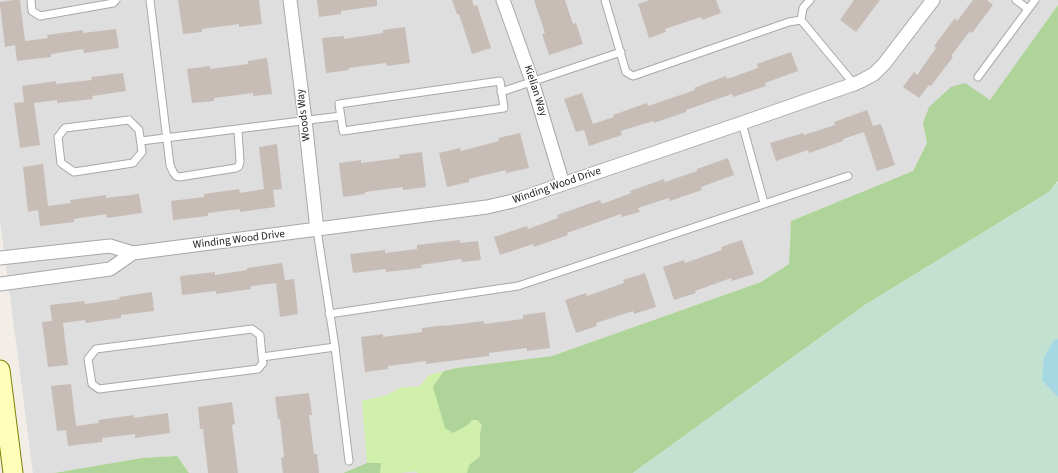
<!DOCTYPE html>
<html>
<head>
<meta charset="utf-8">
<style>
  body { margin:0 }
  canvas { display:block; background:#f2eee7 }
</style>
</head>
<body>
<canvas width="1058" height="473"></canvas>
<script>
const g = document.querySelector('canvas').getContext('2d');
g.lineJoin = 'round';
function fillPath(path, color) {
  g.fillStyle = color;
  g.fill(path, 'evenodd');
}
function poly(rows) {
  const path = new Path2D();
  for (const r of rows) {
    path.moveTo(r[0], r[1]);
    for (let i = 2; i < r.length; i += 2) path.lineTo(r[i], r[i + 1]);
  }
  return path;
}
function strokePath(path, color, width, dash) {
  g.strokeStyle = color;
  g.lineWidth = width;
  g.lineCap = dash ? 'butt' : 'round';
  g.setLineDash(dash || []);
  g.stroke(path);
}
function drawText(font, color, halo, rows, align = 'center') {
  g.font = font + ' "Source Sans 3",sans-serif';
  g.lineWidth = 3;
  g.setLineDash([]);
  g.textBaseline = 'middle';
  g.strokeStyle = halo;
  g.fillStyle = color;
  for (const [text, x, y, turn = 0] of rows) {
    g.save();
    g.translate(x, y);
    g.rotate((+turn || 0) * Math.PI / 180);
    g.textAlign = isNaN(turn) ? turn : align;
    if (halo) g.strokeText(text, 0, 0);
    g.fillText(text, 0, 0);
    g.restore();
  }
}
fillPath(poly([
  [0,0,1058,0,1058,5,990,101,923,123,927,143,913,171,791,221,789,264,761,282,552,356,456,368,444,371,469,465,467,473,380,473,381,463,367,463,343,473,189,473,177,456,142,458,54,473,33,473,0,220]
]), '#dfdede');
fillPath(poly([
  [444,371,433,387,461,428,468,425,471,420,477,420,482,425,480,433,480,456,469,465,467,473,417,473,417,471,400,473,380,473,381,463,367,463,362,401,387,395,399,388,420,386,429,375]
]), '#d0efab');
fillPath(poly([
  [1058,5,1058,181,1049,192,865,305,633,473,467,473,469,465,480,456,480,433,482,425,477,420,472,420,468,425,453,433,445,428,433,387,444,371,456,368,552,356,761,282,789,264,791,221,913,171,927,143,923,123,929,107,951,87,965,83,990,100],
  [177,456,189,473,54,473,142,458],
  [367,463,381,463,380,473,343,473]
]), '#aed499');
fillPath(poly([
  [1058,182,1058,339,1054,340,1042,381,1058,397,1058,473,633,473,865,305,1049,192]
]), '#c3e1d1');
fillPath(poly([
  [1058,339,1058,397,1042,381,1044,357,1054,340]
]), '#a5d8e2');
fillPath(poly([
  [14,0,20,0,25,41,48,38,47,35,83,30,83,33,116,29,119,48,84,53,83,49,51,54,51,57,17,61,15,45,5,47,0,5,0,2],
  [178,0,259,0,262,24,239,27,239,24,202,29,202,32,183,34],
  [317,0,377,0,377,6,341,11,341,14,319,17],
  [452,0,472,0,474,6,477,5,491,48,472,54,459,14,457,14],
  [534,0,565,0,573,24,576,23,583,44,549,55,542,34,545,33],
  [650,0,716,0,721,13,702,20,701,17,665,29,666,32,649,38,638,4],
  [854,0,880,0,856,32,840,20],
  [973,0,987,0,993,5,972,33,970,31,951,56,953,57,931,86,929,85,919,98,903,87,914,72,917,75,936,48,934,46,955,18,957,21],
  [405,27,410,63,387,66,386,63,348,68,349,70,326,73,322,38,344,36,344,39,383,33,383,30],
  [791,52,798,71,765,83,766,86,733,97,732,94,686,110,686,112,654,123,653,121,621,131,622,135,589,146,584,130,576,132,564,99,582,93,593,124,614,117,613,115,647,103,648,106,695,90,694,88,726,76,727,79,758,68,757,64],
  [267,58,272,94,253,96,253,93,214,98,214,101,192,103,187,69,210,66,210,69,248,64,248,61],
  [123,73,126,91,92,96,93,99,57,103,57,100,34,103,40,145,20,148,14,103,24,102,22,86,56,81,56,84,92,80,91,77],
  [867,110,873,126,881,124,895,165,877,171,864,132,843,139,843,141,809,153,808,150,776,161,770,143,803,133,804,135,835,125,834,122],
  [520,133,529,168,506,173,506,170,469,179,469,182,447,187,439,153,460,148,461,151,499,141,498,138],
  [277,144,282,189,273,190,275,207,240,212,240,209,208,213,208,216,173,220,171,201,204,197,204,194,239,189,240,193,264,189,259,147],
  [422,152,426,187,403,190,403,187,365,192,365,194,343,197,339,163,361,160,361,163,400,158,399,155],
  [728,158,734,175,701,187,702,190,670,201,669,198,638,208,640,212,622,217,621,214,567,233,568,235,534,247,533,244,500,255,494,237,527,226,528,229,558,218,557,215,600,200,602,204,631,193,630,191,664,179,665,182,697,171,697,169],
  [43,164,48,206,71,203,70,200,106,195,106,198,139,194,142,213,107,218,106,214,74,219,74,222,40,226,38,210,28,212,23,167],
  [460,240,460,243,478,241,481,260,462,262,461,259,421,265,422,268,386,272,386,269,353,273,350,254,385,250,385,253,417,249,417,245],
  [742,240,754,274,732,281,731,278,695,291,696,293,674,300,663,267,684,260,685,263,722,250,721,247],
  [282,263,285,280,294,279,298,314,280,317,276,283,251,286,251,289,216,294,216,291,182,295,180,276,215,272,215,275,247,270,247,268],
  [645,273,656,307,634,314,633,311,596,323,597,326,576,333,565,300,586,293,587,296,624,283,623,280],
  [152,292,154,311,121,315,121,318,86,323,85,320,63,323,68,365,48,367,42,322,52,321,50,305,84,301,85,304,120,299,119,297],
  [545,312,550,348,527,351,527,348,489,353,489,356,426,364,426,361,388,366,388,369,365,372,361,337,383,334,383,337,422,332,422,328,444,325,444,326,484,321,484,324,523,319,523,315],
  [71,384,76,426,99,423,98,420,134,415,134,418,168,413,170,433,135,438,135,434,102,438,102,442,68,446,66,430,57,431,51,386],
  [309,393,312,415,309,415,314,454,317,454,319,473,283,473,281,458,284,457,280,419,278,420,275,397],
  [232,402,235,424,232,425,238,473,208,473,203,429,200,429,198,407]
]), '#c7bdb6');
const service = poly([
  [31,0,32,11,40,16,113,3,116,0],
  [150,0,170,165,173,172,176,176,179,177,236,168,239,166,240,162,238,130],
  [605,0,626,72,633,76,789,22,801,20,803,8,810,0],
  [1016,0,1028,9],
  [801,20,854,84],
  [978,77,1035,0],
  [500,81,504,108,343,131,339,104,500,81],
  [501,92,621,52],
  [129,120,139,130,142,152,133,163,74,172,61,163,58,137,65,128,129,120],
  [742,123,764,203],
  [141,141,341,116],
  [317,230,335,347,349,461],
  [329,314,518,286,848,176],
  [262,357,260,335,252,329,96,349,88,359,92,384,99,389,258,369,263,363,262,357,335,347]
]);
const minor = poly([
  [290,0,305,120,317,230],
  [503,0,532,81,563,184],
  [133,253,487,207,513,201,742,123,854,84,861,81,874,74,884,64,933,0],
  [0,258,110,246,133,253,110,269,0,284]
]);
const secondary = poly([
  [0,370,13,473]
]);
strokePath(service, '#a8a8a8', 9);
strokePath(minor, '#a8a8a8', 15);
strokePath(secondary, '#7a8000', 21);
strokePath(service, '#fff', 7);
strokePath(minor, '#fff', 13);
strokePath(secondary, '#fefdb9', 19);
drawText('11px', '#212121', '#fff', [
  ["Kielian Way",535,91,72],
  ["Woods Way",304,115,-97],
  ["Winding Wood Drive",557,186,-19],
  ["Winding Wood Drive",239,240,-7]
]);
</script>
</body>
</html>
